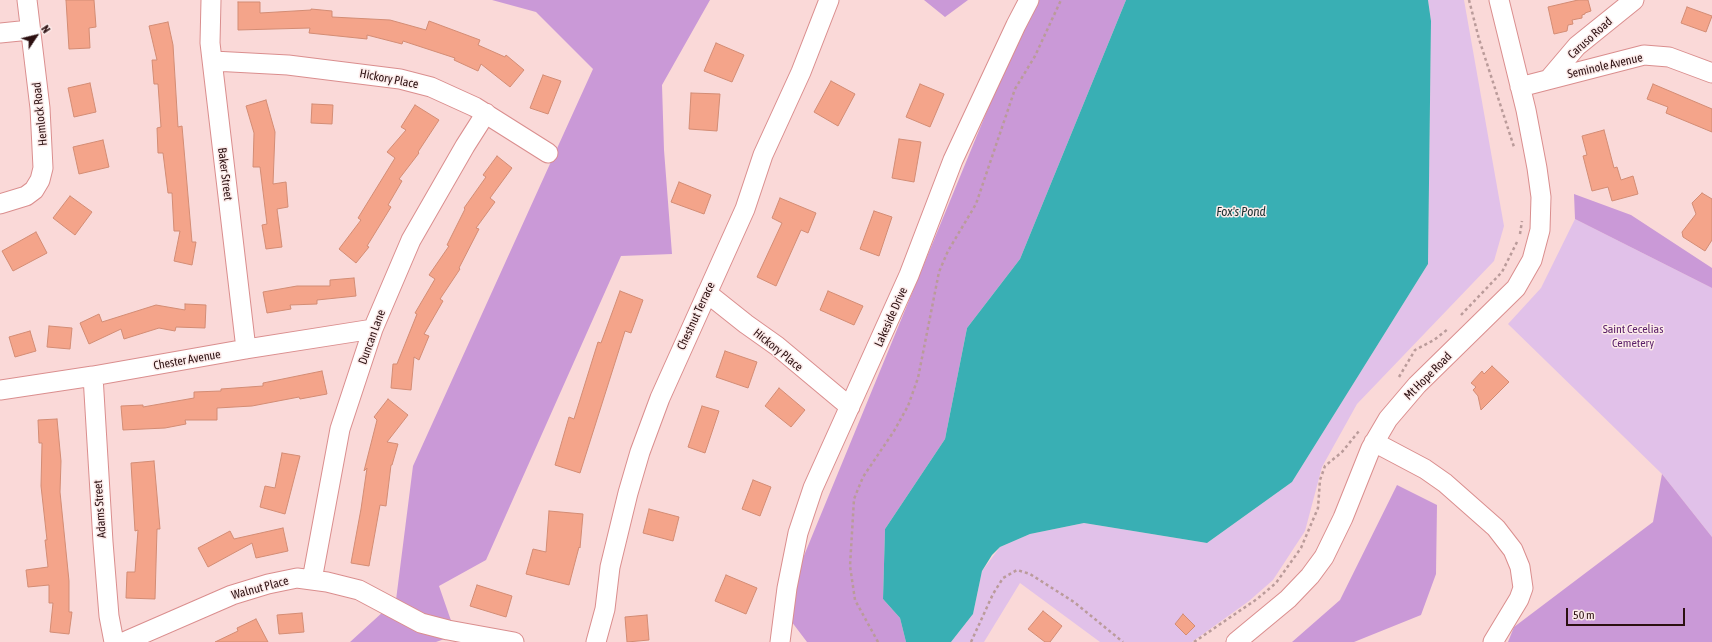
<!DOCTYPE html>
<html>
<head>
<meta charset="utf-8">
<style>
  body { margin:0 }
  #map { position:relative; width:1712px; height:642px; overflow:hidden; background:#fad9d8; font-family:"Asap Condensed",sans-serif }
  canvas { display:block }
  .north { position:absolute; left:16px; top:16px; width:40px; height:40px; -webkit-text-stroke:3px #fcebea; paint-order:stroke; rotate:55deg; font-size:11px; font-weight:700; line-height:16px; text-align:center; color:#2c1011 }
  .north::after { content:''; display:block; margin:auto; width:14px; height:18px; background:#2c1011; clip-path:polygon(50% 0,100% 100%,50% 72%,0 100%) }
  .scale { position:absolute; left:1566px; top:608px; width:119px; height:18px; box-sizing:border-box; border:2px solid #2c1011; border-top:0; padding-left:5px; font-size:12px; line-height:14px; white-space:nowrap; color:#2c1011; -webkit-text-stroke:3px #fcebea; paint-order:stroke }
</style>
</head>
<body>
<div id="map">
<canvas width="1712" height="642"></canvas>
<div class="north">N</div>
<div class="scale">50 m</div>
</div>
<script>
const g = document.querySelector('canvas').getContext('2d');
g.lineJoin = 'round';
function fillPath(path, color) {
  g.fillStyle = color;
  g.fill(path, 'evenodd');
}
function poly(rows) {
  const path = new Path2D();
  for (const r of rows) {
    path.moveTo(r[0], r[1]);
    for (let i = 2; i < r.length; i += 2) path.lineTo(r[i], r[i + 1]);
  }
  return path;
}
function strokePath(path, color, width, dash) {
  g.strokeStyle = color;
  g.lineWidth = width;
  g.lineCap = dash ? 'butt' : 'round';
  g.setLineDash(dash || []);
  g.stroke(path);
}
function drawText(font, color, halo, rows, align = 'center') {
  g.font = font + ' "Asap Condensed",sans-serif';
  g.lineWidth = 3;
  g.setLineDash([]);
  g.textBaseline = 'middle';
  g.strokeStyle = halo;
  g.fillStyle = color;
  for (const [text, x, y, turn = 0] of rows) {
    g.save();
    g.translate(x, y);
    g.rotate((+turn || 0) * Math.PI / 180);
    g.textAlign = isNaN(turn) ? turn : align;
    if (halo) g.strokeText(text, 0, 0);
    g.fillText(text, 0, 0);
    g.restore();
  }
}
fillPath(poly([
  [1428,0,1464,0,1504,226,1494,261,1357,404,1322,467,1305,531,1273,580,1249,601,1192,642,1100,642,1020,583,984,642,951,642,973,614,982,571,1000,547,1030,534,1084,523,1207,543,1292,482,1428,264,1431,21],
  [1575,219,1712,288,1712,537,1662,474,1508,324,1541,288]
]), '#e1c1e9');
fillPath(poly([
  [492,0,710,0,662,85,664,150,672,254,621,256,486,560,439,586,456,635,436,642,350,642,396,600,413,466,593,69,536,12],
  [924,0,968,0,945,17],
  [1019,0,1126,0,1020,259,967,328,945,439,885,529,883,599,900,618,906,642,807,642,782,609,1022,26],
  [1574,194,1631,215,1712,268,1712,288,1575,219],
  [1662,474,1712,537,1712,642,1508,642,1514,627,1653,522],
  [1397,485,1437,505,1436,574,1421,615,1354,642,1292,642,1340,600]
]), '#ca99d7');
fillPath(poly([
  [1126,0,1428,0,1431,21,1428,264,1292,482,1207,543,1084,523,1030,534,1000,547,992,555,982,571,973,614,951,642,906,642,900,618,883,599,885,529,945,439,967,328,1020,259]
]), '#39afb4');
const building = poly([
  [66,0,94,0,96,27,89,28,90,48,69,49,66,0],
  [1578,0,1588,0,1591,11,1585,13,1585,14,1582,15,1582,18,1572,20,1573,24,1568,25,1567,31,1554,34,1548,7,1578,0],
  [238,2,260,2,260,13,311,10,311,9,332,11,332,17,390,20,426,30,429,21,480,40,478,45,505,57,506,55,524,70,510,87,481,64,478,71,454,60,455,58,403,41,402,44,367,35,367,39,309,33,310,28,238,30,238,2],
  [1687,7,1712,16,1706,32,1681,23,1687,7],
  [168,22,173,45,178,127,182,126,192,242,196,242,192,265,174,261,180,231,174,231,172,193,168,193,163,153,158,153,157,128,161,127,158,84,154,84,152,60,157,60,149,26,168,22],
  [716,43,744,55,732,82,704,71,716,43],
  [543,75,561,81,548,114,530,108,543,75],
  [831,81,855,94,838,126,814,112,831,81],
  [90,83,96,112,74,117,68,88,90,83],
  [920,84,944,94,930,127,906,117,920,84],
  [1653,84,1712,109,1712,132,1666,113,1668,107,1647,99,1653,84],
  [691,93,720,94,717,131,689,129,691,93],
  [266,100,275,132,273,184,286,182,288,207,277,209,282,247,266,249,262,225,267,224,260,167,253,167,254,133,246,106,266,100],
  [312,104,333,105,332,124,311,123,312,104],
  [415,105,439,120,418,152,419,153,399,179,402,181,388,205,391,207,367,246,369,247,356,263,339,249,361,220,358,218,395,158,387,152,406,130,401,127,415,105],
  [1604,130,1614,168,1617,167,1621,180,1633,176,1638,194,1612,201,1608,187,1592,191,1583,156,1587,155,1582,136,1604,130],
  [899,139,921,142,914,182,892,178,899,139],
  [103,140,109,167,79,174,73,147,103,140],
  [497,156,512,168,490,198,495,202,476,228,479,229,459,268,460,269,440,299,443,301,424,334,429,336,419,360,414,357,411,390,391,388,393,364,397,364,417,314,415,313,435,279,429,275,449,246,447,245,465,209,464,208,486,177,483,175,497,156],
  [679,182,711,195,704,214,671,202,679,182],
  [1702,193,1712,199,1712,240,1705,251,1683,237,1682,232,1696,214,1692,203,1702,193],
  [70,196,92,212,75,235,53,218,70,196],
  [780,198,816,213,808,233,801,230,776,286,757,277,782,223,772,218,780,198],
  [874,211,892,217,879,256,860,249,874,211],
  [36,232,47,253,13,271,2,251,36,232],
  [354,278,356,296,317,300,317,304,290,305,291,309,267,313,263,292,297,286,330,286,330,280,354,278],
  [620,291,643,300,631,333,625,331,580,473,555,465,569,417,574,419,598,342,601,343,620,291],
  [828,291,863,306,854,325,820,310,828,291],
  [185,304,206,305,205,328,176,327,175,331,159,328,124,339,121,329,89,344,80,323,99,314,102,322,156,305,185,310,185,304],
  [49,326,72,328,70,349,47,347,49,326],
  [30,331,36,351,15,357,9,337,30,331],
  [725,351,757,362,748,388,716,377,725,351],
  [1492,366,1509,382,1481,410,1478,396,1473,390,1476,387,1471,383,1482,371,1484,374,1492,366],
  [322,371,327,394,300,399,299,397,252,406,217,408,217,420,185,420,186,424,165,428,123,430,121,406,143,405,143,407,194,398,194,392,221,391,221,389,263,386,263,383,322,371],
  [779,388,805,410,791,427,765,406,779,388],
  [388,399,408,415,387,442,398,444,392,465,391,465,386,506,380,505,369,566,351,563,361,509,367,468,364,471,377,420,374,417,388,399],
  [702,406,719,411,705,453,688,447,702,406],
  [57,419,61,461,60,492,69,581,69,612,72,612,69,634,50,632,53,603,49,603,49,585,28,587,26,570,48,567,45,540,47,540,41,486,42,443,39,443,38,420,57,419],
  [282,453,300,456,285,514,260,507,265,486,275,488,282,453],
  [154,461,160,529,157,529,155,599,126,598,127,572,135,572,138,530,135,531,131,463,154,461],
  [753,480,771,487,760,516,742,509,753,480],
  [649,509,679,517,673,541,643,533,649,509],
  [549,511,583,514,580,548,579,547,569,585,526,574,533,549,546,552,549,511],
  [283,528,288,551,256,558,252,543,208,567,198,548,230,531,234,539,283,528],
  [726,575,757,588,746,614,715,601,726,575],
  [477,585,512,596,506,617,470,606,477,585],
  [1043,611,1062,626,1050,642,1045,642,1028,629,1043,611],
  [302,613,304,632,279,634,277,615,302,613],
  [1183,614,1195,626,1186,635,1175,624,1183,614],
  [647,615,649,640,627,642,625,617,647,615],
  [256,619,268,642,215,642,238,631,237,628,256,619]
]);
fillPath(building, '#f4a48a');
strokePath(building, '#d38c74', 1);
const minor = poly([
  [211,0,210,43,246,349],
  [0,33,30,30],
  [213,61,288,65,400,79,431,87,475,107,548,153],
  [1549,79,1577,46,1634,0],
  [1520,87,1644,55,1669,57,1712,73],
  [0,204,26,196,34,190,40,180,43,168,40,108,27,0],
  [707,293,746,324,777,346,850,407],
  [93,376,103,542,109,616,114,642],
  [0,390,93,376,246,349,373,329],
  [1374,442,1425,469,1445,483,1496,528,1513,550,1520,567,1523,588,1519,599,1493,642],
  [312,580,340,429,373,329,411,240,465,146,486,113],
  [124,642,232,595,268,584,297,578,327,582,359,590,421,623,448,630,514,642],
  [596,642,605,609,610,567,628,493,640,452,660,398,745,209,763,155,801,72,829,0],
  [780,642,787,588,798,533,813,488,909,275,953,160,1016,25,1029,0],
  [1236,642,1288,599,1310,576,1324,557,1343,518,1371,448,1388,419,1417,385,1516,288,1532,260,1540,230,1541,197,1537,168,1526,110,1499,0]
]);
strokePath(minor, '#da8e8e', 21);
strokePath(poly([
  [1469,0,1479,39,1514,147],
  [1520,234,1522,221],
  [1461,315,1502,272,1517,242],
  [1399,377,1415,350,1434,340,1448,329],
  [878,642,855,600,850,566,854,499,863,477,894,431,908,406,918,378,939,272,948,251,976,204,1015,89,1035,56,1061,0],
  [971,642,993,594,1003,578,1017,570,1030,574,1074,602,1123,642],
  [1194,642,1257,599,1276,583,1301,548,1318,508,1320,480,1325,466,1342,452,1359,431]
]), '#ba9b9a', 2.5, [3, 3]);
strokePath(minor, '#fff', 19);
drawText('12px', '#2c1011', '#fcebea', [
  ["Caruso Road",1590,38,-42],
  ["Seminole Avenue",1605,66,-13],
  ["Hickory Place",389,79,11],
  ["Hemlock Road",40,114,-96],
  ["Baker Street",225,174,83],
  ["Chestnut Terrace",696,316,-65],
  ["Lakeside Drive",891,317,-66],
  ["Duncan Lane",372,337,-70],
  ["Hickory Place",778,350,39],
  ["Chester Avenue",187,360,-10],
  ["Mt Hope Road",1428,376,-45],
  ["Adams Street",100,509,-94],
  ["Walnut Place",260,588,-15]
]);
drawText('12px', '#591d67', '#fcebea', [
  ["Saint Cecelias",1633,329],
  ["Cemetery",1633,343]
]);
drawText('italic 13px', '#1b3031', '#fcebea', [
  ["Fox's Pond",1241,212]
]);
</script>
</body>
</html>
